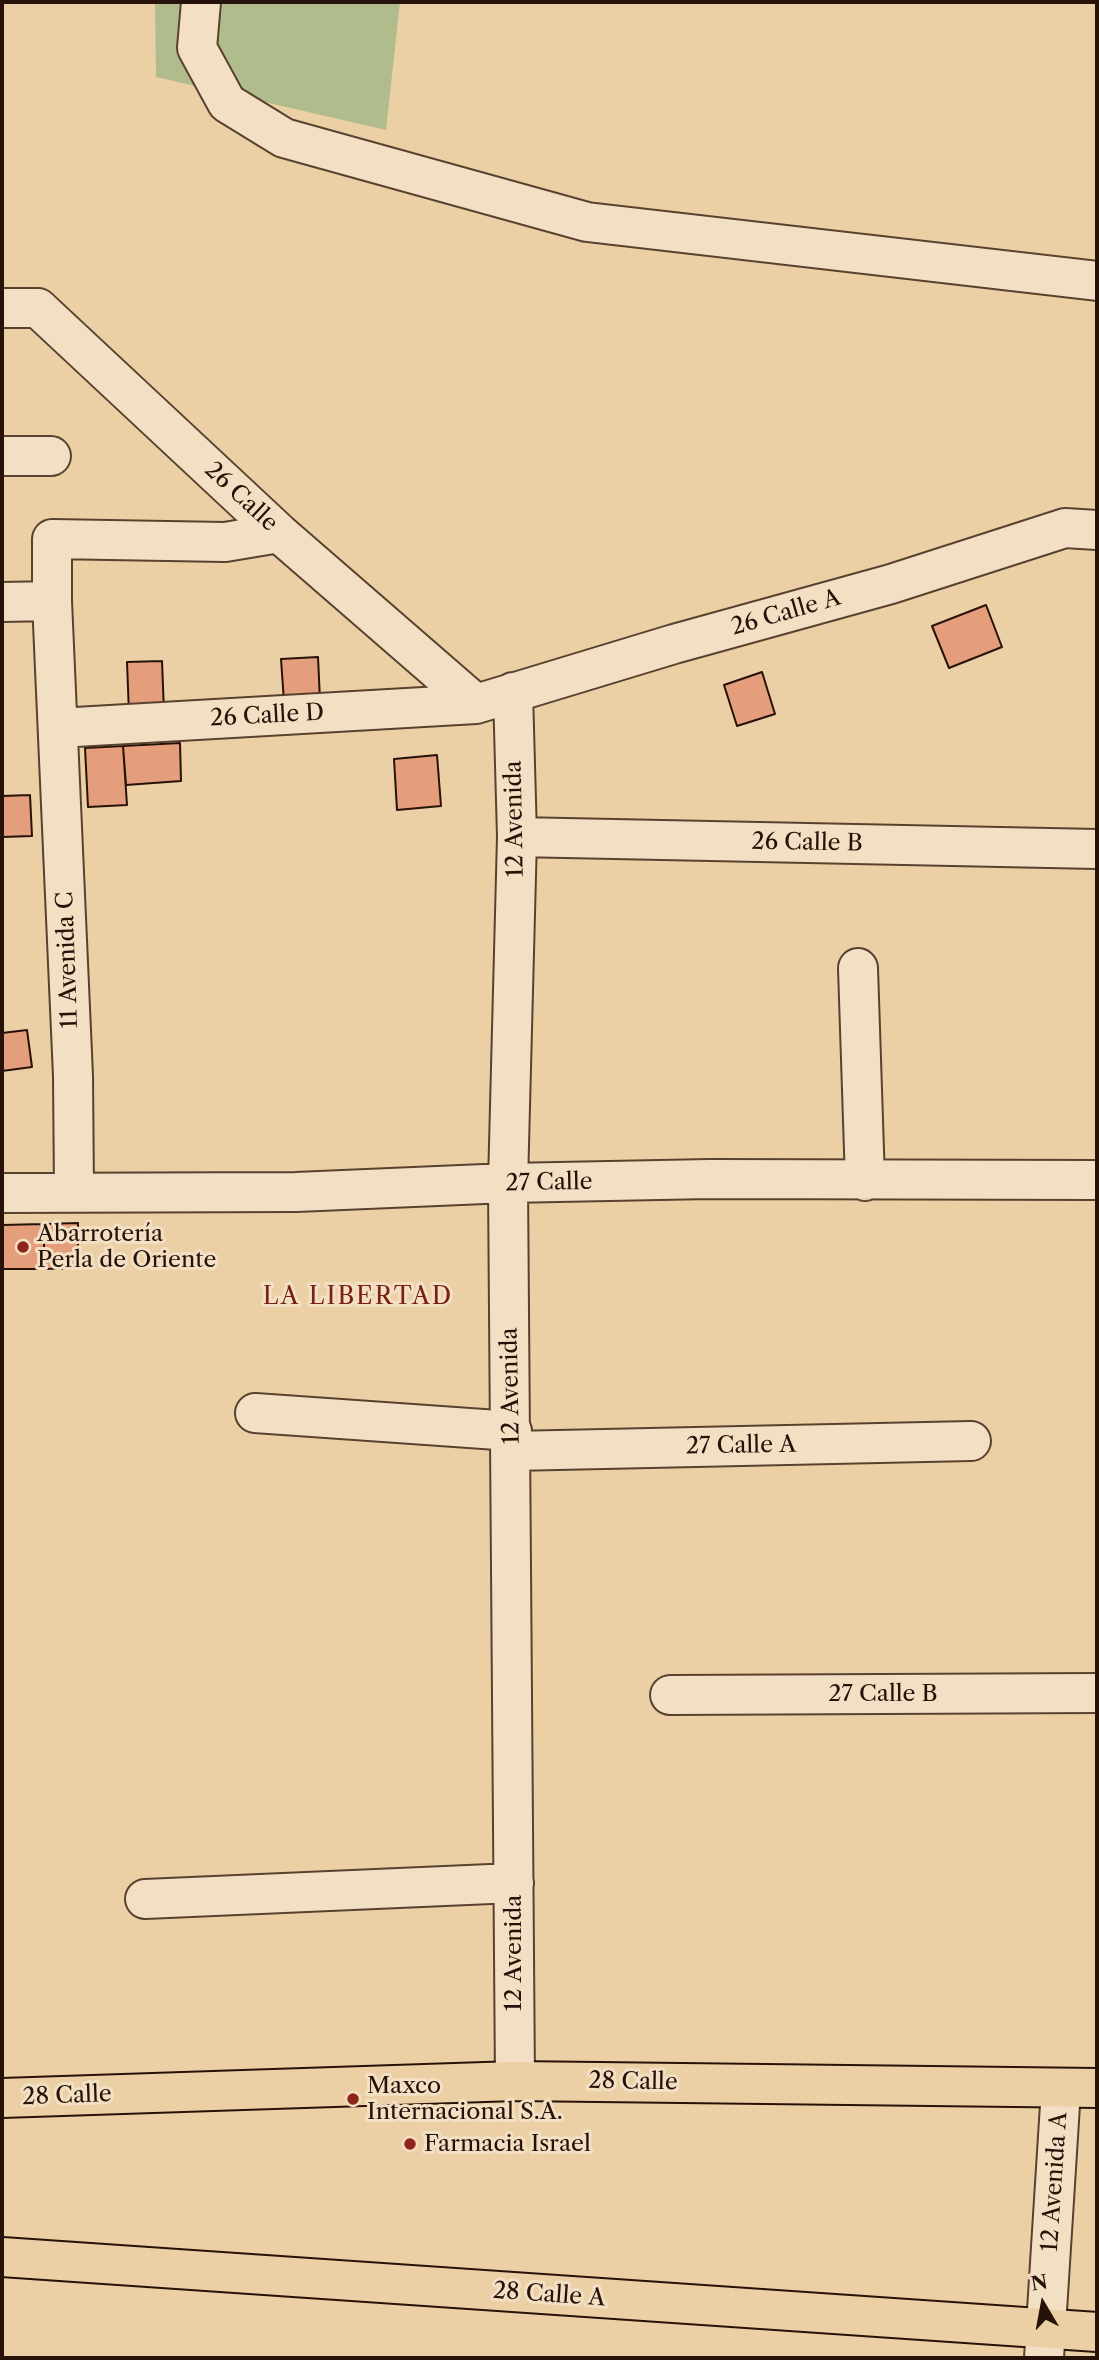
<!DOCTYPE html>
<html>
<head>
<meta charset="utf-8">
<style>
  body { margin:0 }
  #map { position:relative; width:1099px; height:2360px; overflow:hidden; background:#ecd0a5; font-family:"Libre Caslon Text",serif }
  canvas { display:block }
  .frame { position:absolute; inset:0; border:4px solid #261208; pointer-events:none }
  .north { position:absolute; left:1008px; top:2269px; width:70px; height:70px; -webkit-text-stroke:5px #f3e0c4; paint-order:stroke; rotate:350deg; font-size:19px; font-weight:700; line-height:28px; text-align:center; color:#261208 }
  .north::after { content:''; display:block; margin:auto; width:24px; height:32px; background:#261208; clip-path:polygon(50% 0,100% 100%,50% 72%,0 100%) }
</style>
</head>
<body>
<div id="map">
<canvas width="1099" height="2360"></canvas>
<div class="frame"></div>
<div class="north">N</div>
</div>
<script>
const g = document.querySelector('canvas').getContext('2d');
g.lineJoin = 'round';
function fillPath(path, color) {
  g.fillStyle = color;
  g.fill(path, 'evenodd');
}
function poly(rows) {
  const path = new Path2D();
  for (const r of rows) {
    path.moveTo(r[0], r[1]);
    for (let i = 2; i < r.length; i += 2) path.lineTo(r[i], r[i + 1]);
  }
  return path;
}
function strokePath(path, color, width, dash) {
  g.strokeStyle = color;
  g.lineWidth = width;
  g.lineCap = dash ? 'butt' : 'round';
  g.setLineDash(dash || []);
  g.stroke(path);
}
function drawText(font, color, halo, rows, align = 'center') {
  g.font = font + ' "Libre Caslon Text",serif';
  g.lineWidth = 6;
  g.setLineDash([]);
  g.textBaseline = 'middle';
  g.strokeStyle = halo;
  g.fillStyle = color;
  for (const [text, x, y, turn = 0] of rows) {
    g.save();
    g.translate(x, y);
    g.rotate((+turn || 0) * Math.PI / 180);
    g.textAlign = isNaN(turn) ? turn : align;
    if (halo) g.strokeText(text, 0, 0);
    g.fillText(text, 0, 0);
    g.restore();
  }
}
fillPath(poly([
  [155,2,400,2,386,130,156,77]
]), '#b1bc8c');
const building = poly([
  [986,605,1002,647,949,668,932,626,986,605],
  [318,657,320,700,284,702,281,659,318,657],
  [162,661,164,712,129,714,127,662,162,661],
  [762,672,775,714,737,726,724,685,762,672],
  [180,743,181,781,126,785,123,746,180,743],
  [123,746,127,805,88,807,85,748,123,746],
  [437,755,441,806,397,810,394,759,437,755],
  [30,795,32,836,2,837,2,796,30,795],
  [27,1030,32,1067,2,1071,2,1033,27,1030],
  [78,1223,78,1268,44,1269,44,1224,78,1223],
  [44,1224,44,1269,2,1269,2,1225,44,1224]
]);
fillPath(building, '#e59e7c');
strokePath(building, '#261208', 2);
const minor = poly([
  [201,2,197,48,227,103,284,138,587,222,1097,281],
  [2,308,38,308,279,533,476,704],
  [2,456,51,456],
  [2,602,52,601],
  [513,692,517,837,508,1183,515,2081],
  [58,728,476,704,674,644,891,584,1065,528,1097,530],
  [517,837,1097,849],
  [858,968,865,1181],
  [74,1192,73,1076,52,601,52,539,225,542,279,533],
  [2,1193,296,1192,508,1183,710,1179,1097,1180],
  [255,1413,512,1431],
  [512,1451,971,1441],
  [670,1695,1097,1693],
  [145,1899,514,1883],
  [1044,2358,1061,2089]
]);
const major = poly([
  [2,2098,515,2081,1097,2088],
  [2,2257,1097,2332]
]);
strokePath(minor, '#58422f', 42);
strokePath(major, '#261208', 42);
strokePath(minor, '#f3e0c4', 38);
strokePath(major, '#ecd0a5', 38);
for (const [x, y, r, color] of [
  [23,1247,7,"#8f2418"],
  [353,2099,7,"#8f2418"],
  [410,2144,7,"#8f2418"]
]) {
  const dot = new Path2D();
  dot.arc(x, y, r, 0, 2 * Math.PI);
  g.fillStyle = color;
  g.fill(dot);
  strokePath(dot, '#f3e0c4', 2.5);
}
drawText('23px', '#261208', '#f3e0c4', [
  ["26 Calle",241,497,43],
  ["26 Calle A",786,613,-16],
  ["26 Calle D",267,716,-3],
  ["12 Avenida",515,819,-91],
  ["26 Calle B",807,843,1],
  ["11 Avenida C",68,960,-92],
  ["27 Calle",549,1183,-1],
  ["12 Avenida",511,1386,-91],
  ["27 Calle A",741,1446,-1],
  ["27 Calle B",883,1694],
  ["12 Avenida",514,1953,-90],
  ["28 Calle",633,2082,1],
  ["28 Calle",67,2096,-2],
  ["12 Avenida A",1055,2182,-86],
  ["28 Calle A",549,2295,4]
]);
drawText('23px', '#261208', '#f3e0c4', [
  ["Abarrotería",37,1234],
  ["Perla de Oriente",37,1260],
  ["Maxco",367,2086],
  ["Internacional S.A.",367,2112],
  ["Farmacia Israel",424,2144]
], 'left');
g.letterSpacing = '2px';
drawText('24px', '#7a1f14', '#f3e0c4', [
  ["LA LIBERTAD",358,1297]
]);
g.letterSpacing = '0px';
</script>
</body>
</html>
